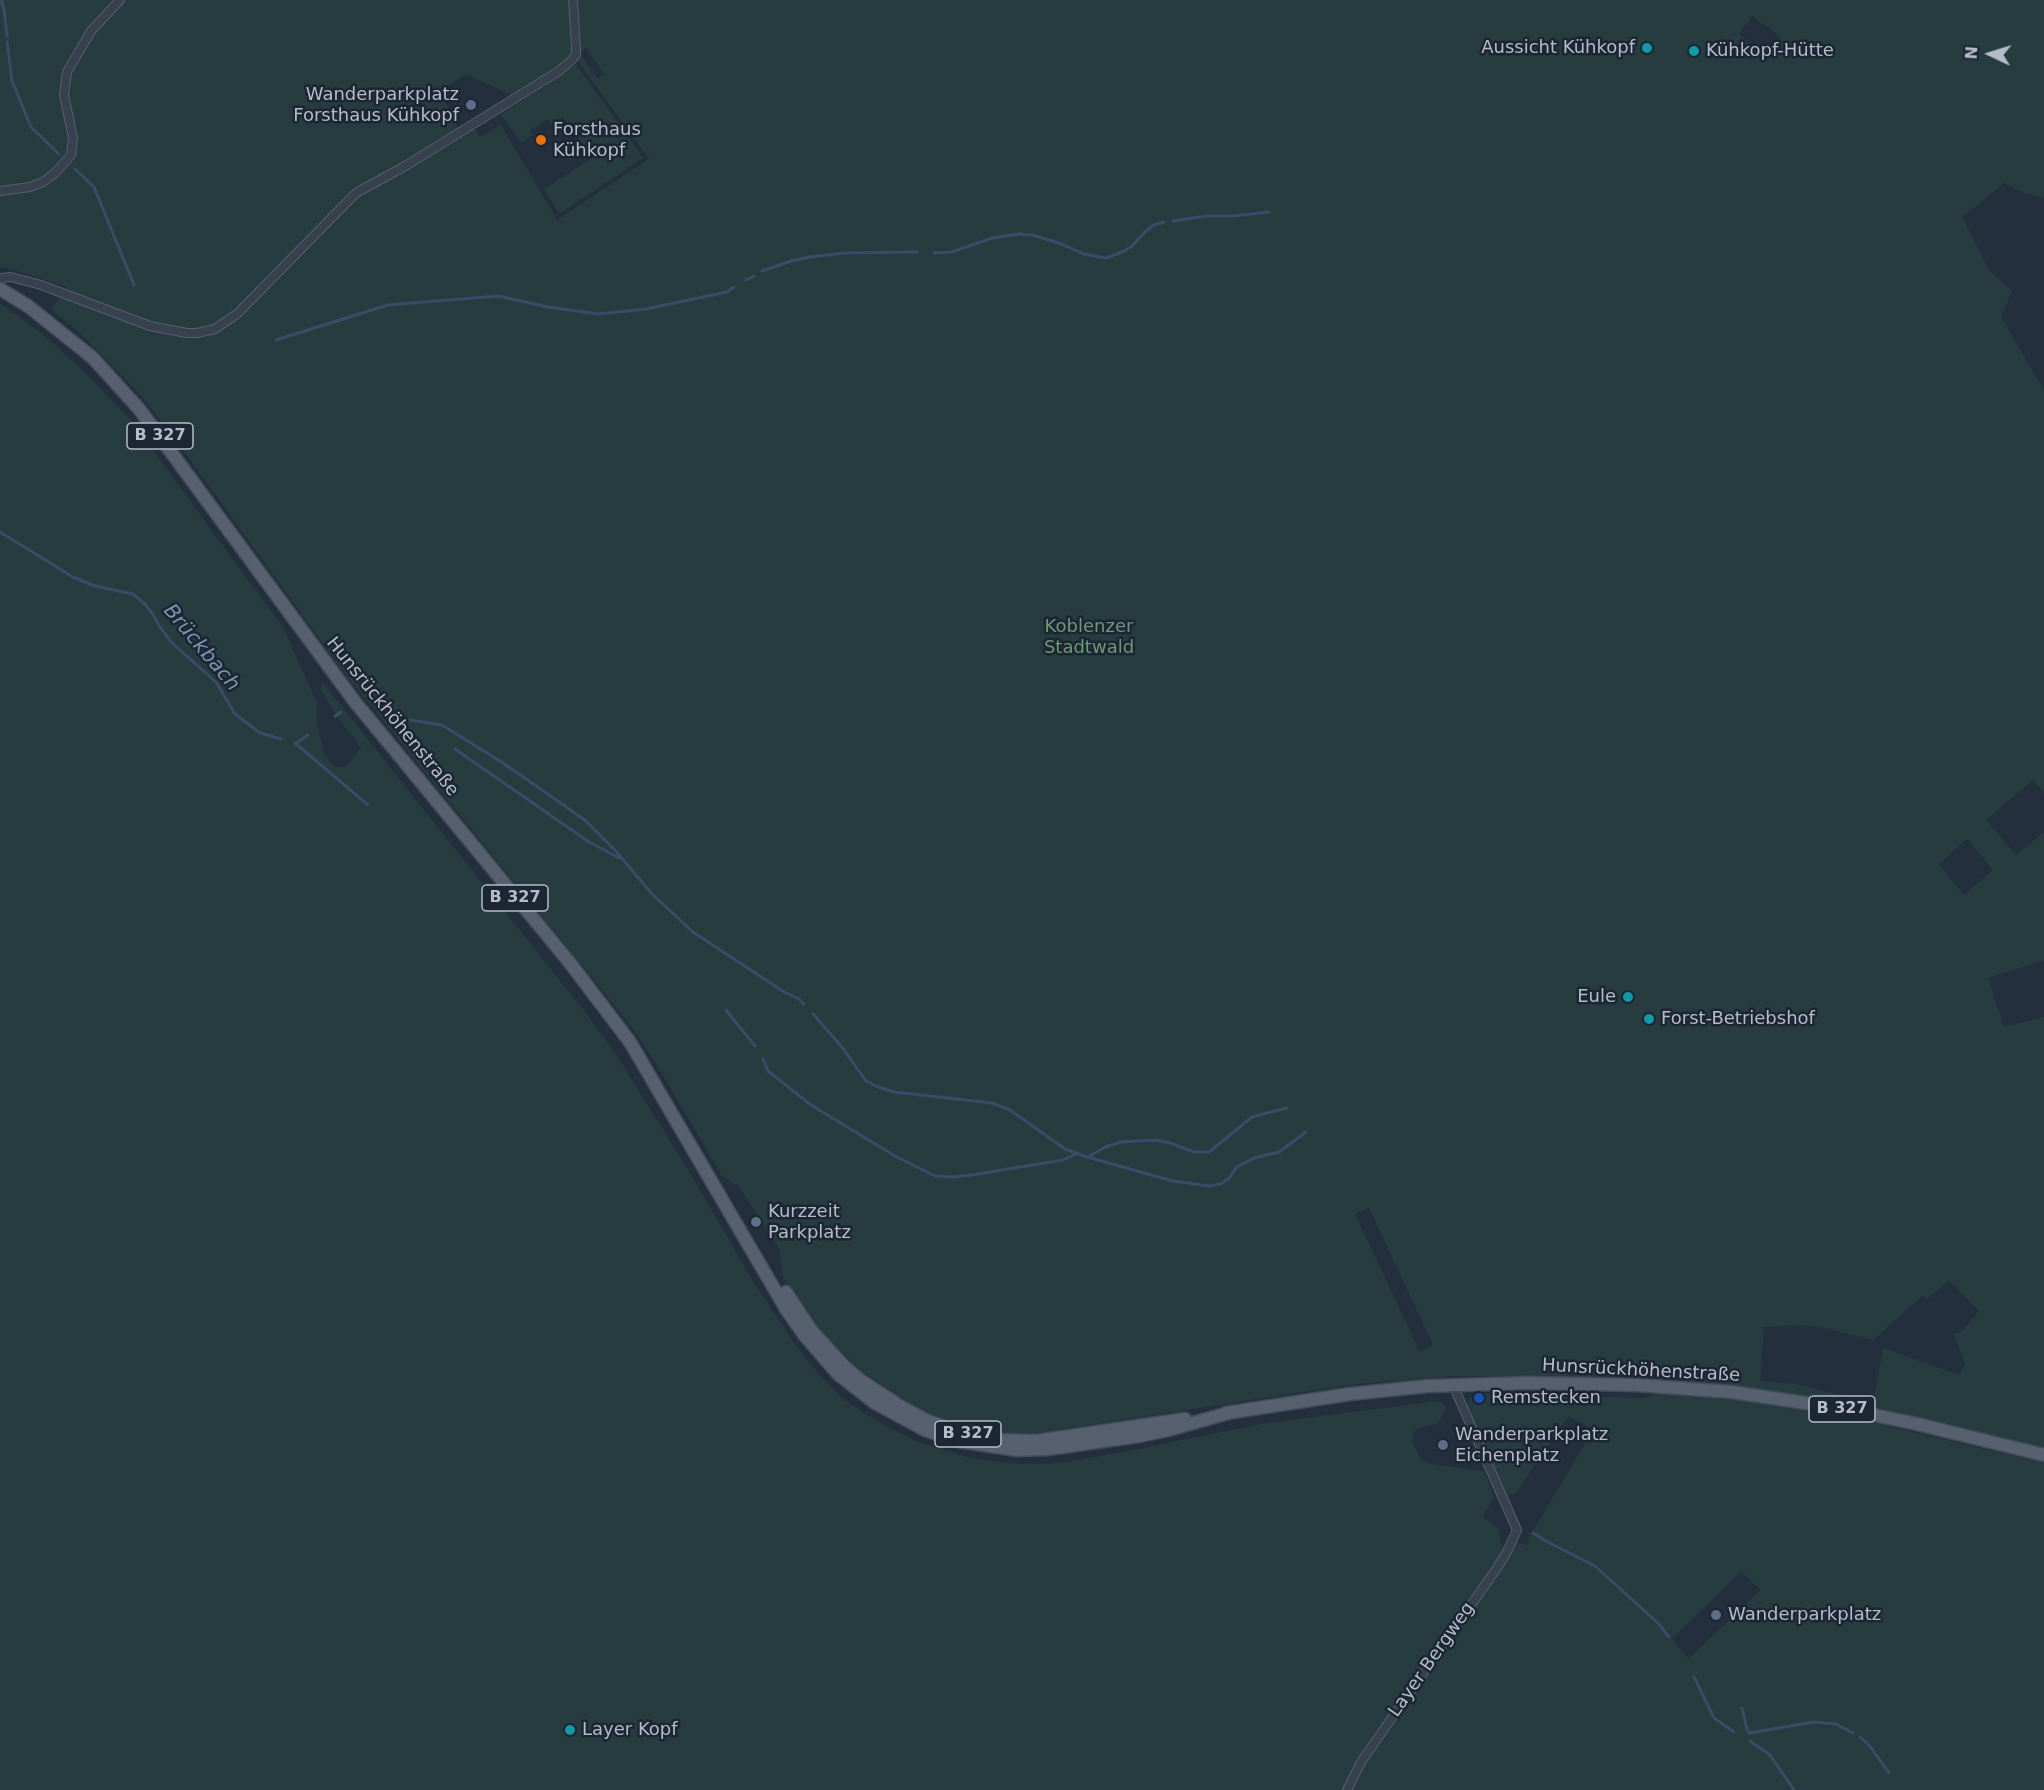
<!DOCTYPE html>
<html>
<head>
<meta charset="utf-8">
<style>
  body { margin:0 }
  #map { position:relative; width:2044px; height:1790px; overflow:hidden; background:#242f3e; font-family:"DejaVu Sans",sans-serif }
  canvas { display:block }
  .north { position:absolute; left:1960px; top:24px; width:60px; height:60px; -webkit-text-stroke:4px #1d2633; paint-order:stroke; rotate:274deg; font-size:16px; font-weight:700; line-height:24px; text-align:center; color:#b4bcc9 }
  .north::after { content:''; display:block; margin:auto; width:21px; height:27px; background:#b4bcc9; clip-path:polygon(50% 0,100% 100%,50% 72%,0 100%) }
</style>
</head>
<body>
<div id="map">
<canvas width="2044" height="1790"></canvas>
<div class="north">N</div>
</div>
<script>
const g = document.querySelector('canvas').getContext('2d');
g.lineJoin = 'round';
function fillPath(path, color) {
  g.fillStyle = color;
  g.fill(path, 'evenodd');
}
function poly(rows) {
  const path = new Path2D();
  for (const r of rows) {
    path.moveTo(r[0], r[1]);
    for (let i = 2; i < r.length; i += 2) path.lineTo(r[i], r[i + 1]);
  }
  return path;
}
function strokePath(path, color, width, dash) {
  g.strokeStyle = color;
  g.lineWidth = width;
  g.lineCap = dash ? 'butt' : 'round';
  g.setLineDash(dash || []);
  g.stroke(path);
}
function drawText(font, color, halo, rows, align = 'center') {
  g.font = font + ' "DejaVu Sans",sans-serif';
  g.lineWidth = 5;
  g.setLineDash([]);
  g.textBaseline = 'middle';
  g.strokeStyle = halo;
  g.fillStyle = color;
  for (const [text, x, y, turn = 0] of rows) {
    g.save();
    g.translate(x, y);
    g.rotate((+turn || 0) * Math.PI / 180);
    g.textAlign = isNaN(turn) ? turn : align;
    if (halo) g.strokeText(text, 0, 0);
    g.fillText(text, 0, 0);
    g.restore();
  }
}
fillPath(poly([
  [0,0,2044,0,2044,198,2027,194,2004,183,1962,217,1989,270,2012,291,2001,317,2044,390,2044,793,2033,780,1986,820,2016,855,2044,832,2044,960,1988,978,2004,1027,2044,1017,2044,1448,1872,1408,1759,1390,1686,1382,1500,1376,1453,1376,1356,1384,1036,1433,1003,1433,974,1428,942,1418,911,1404,861,1371,818,1328,782,1276,780,1250,738,1185,732,1183,722,1176,657,1065,631,1026,345,674,175,439,138,392,79,332,51,309,67,287,0,266],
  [1752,16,1781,37,1765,56,1739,34],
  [586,48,604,74,598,79,580,53],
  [577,60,649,159,557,220,495,115],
  [466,74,511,95,458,128,440,91],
  [492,114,500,125,480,137,473,127],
  [1967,839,1993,870,1964,895,1939,864],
  [1369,1208,1433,1345,1420,1352,1355,1214],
  [1949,1280,1979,1311,1961,1332,1954,1333,1965,1364,1959,1375,1883,1348,1873,1403,1795,1384,1760,1381,1764,1327,1799,1325,1825,1328,1873,1340,1923,1295,1927,1299],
  [576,64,643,158,559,214,544,189,592,158,563,117,551,125,547,119,530,130,533,135,521,143,501,114,547,85],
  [0,303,40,332,78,366,130,419,284,629,317,703,317,723,324,754,335,767,346,766,361,748,332,709,320,688,323,683,585,1012,617,1056,689,1171,754,1283,792,1340,820,1376,845,1400,880,1423,921,1443,974,1459,1020,1464,1060,1463,1123,1452,1266,1423,1438,1401,1447,1407,1438,1423,1416,1429,1412,1441,1421,1460,1431,1464,1484,1471,1494,1497,1483,1516,1498,1529,1501,1544,1511,1551,1516,1543,1528,1545,1530,1533,1535,1528,1593,1430,1568,1416,1516,1493,1507,1496,1499,1485,1466,1407,1468,1400,1476,1393,1647,1398,1658,1393,1732,1399,1875,1423,2044,1463,2044,1790,0,1790],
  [1741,1571,1761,1590,1688,1659,1672,1639]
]), '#263c3f');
strokePath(poly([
  [1,0,4,9,7,36],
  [7,42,12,81,31,127,59,154],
  [75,169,94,187,134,285],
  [1173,221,1207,216,1233,216,1269,212],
  [934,253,952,252,992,238,1019,234,1032,235,1059,243,1084,254,1106,258,1122,252,1131,247,1145,232,1154,225,1164,222],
  [762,271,791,261,810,257,844,253,917,252],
  [746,280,754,276],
  [276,340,388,305,498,296,548,307,598,314,646,309,727,292,734,287],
  [0,532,73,577,95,586,133,594,144,603,153,614,159,626,172,643,216,682,235,714,260,733,281,739],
  [335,716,341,712],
  [403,719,442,725,503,763,565,806,586,821,614,849,652,894,693,932,784,992,799,999,804,1004],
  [295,743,368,805],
  [295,744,308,735],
  [455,749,589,842,619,858],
  [726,1010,755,1046],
  [813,1014,842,1047,866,1081,878,1087,894,1092,992,1103,1010,1110,1065,1149,1087,1157,1173,1181,1209,1186,1221,1184,1229,1178,1237,1167,1254,1158,1279,1152,1306,1132],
  [763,1059,768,1071,811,1105,895,1156,935,1176,955,1177,972,1175,1063,1160,1076,1154],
  [1088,1157,1105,1147,1121,1142,1156,1140,1170,1143,1194,1152,1209,1152,1252,1117,1287,1108],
  [1533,1533,1544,1540,1595,1566,1659,1624,1669,1637],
  [1694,1677,1714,1718,1734,1732],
  [1742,1708,1747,1730,1750,1733,1814,1722,1836,1724,1853,1733],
  [1860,1737,1869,1745,1889,1773],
  [1750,1741,1770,1755,1794,1790]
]), '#394c67', 3);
const minor = poly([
  [0,191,30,187,43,182,55,173,71,155,73,138,64,95,67,72,91,31,120,0],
  [0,278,11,277,41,285,150,326,187,333,197,333,215,329,237,314,356,193,407,165,559,71,572,60,576,54,576,47,573,0],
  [1347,1790,1361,1762,1497,1568,1507,1552,1517,1530,1453,1385]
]);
const primary = poly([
  [0,289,28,306,93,358,140,410,355,702,570,963,630,1042,786,1309,805,1336,838,1374,875,1403,925,1430,958,1441,1017,1450,1048,1449,1139,1436,1168,1430,1232,1412],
  [786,1292,811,1330,844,1366,860,1380,903,1408,928,1421,956,1431,1000,1440,1036,1441,1185,1419],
  [1226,1413,1350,1394,1428,1386,1526,1383,1636,1385,1732,1392,1845,1409,1917,1424,2044,1455]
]);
strokePath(minor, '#565f6c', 10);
strokePath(primary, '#414a57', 15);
strokePath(minor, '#38414e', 8);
strokePath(primary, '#56606e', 12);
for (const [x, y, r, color] of [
  [1647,48,6,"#0f9aa8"],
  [1694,51,6,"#0f9aa8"],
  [471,105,6,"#5c6f8a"],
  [541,140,6,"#e8710a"],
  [1628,997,6,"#0f9aa8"],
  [1649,1019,6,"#0f9aa8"],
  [756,1222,6,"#5c6f8a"],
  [1479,1398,6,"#1a4fb4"],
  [1443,1445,6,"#5c6f8a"],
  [1716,1615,6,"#5c6f8a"],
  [570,1730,6,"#0f9aa8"]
]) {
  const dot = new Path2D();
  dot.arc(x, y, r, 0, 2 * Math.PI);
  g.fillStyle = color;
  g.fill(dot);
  strokePath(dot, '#1d2633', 2);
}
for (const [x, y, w] of [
  [160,436,66],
  [515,898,66],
  [1842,1409,66],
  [968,1434,66]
]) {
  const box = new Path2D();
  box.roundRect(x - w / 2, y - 13, w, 26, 4.5);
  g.fillStyle = '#1d2633';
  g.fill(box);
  strokePath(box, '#b4bcc9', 1.5);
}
drawText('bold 16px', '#b4bcc9', null, [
  ["B 327",160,436],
  ["B 327",515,898],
  ["B 327",1842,1409],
  ["B 327",968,1434]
]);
drawText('18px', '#b4bcc9', '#1d2633', [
  ["Aussicht Kühkopf",1635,48,"right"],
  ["Kühkopf-Hütte",1706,51],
  ["Wanderparkplatz",459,95,"right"],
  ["Forsthaus Kühkopf",459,116,"right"],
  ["Forsthaus",553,130],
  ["Kühkopf",553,151],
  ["Eule",1616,997,"right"],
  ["Forst-Betriebshof",1661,1019],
  ["Kurzzeit",768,1212],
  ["Parkplatz",768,1233],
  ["Remstecken",1491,1398],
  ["Wanderparkplatz",1455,1435],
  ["Eichenplatz",1455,1456],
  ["Wanderparkplatz",1728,1615],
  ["Layer Kopf",582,1730]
], 'left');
drawText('18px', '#6b9a76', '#1d2633', [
  ["Koblenzer",1089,627],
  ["Stadtwald",1089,648]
]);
drawText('18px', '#b4bcc9', '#1d2633', [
  ["Hunsrückhöhenstraße",392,717,51],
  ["Hunsrückhöhenstraße",1641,1371,3],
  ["Layer Bergweg",1432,1660,-55]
]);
drawText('italic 20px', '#7c92b1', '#1d2633', [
  ["Brückbach",201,648,50]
]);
</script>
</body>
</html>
